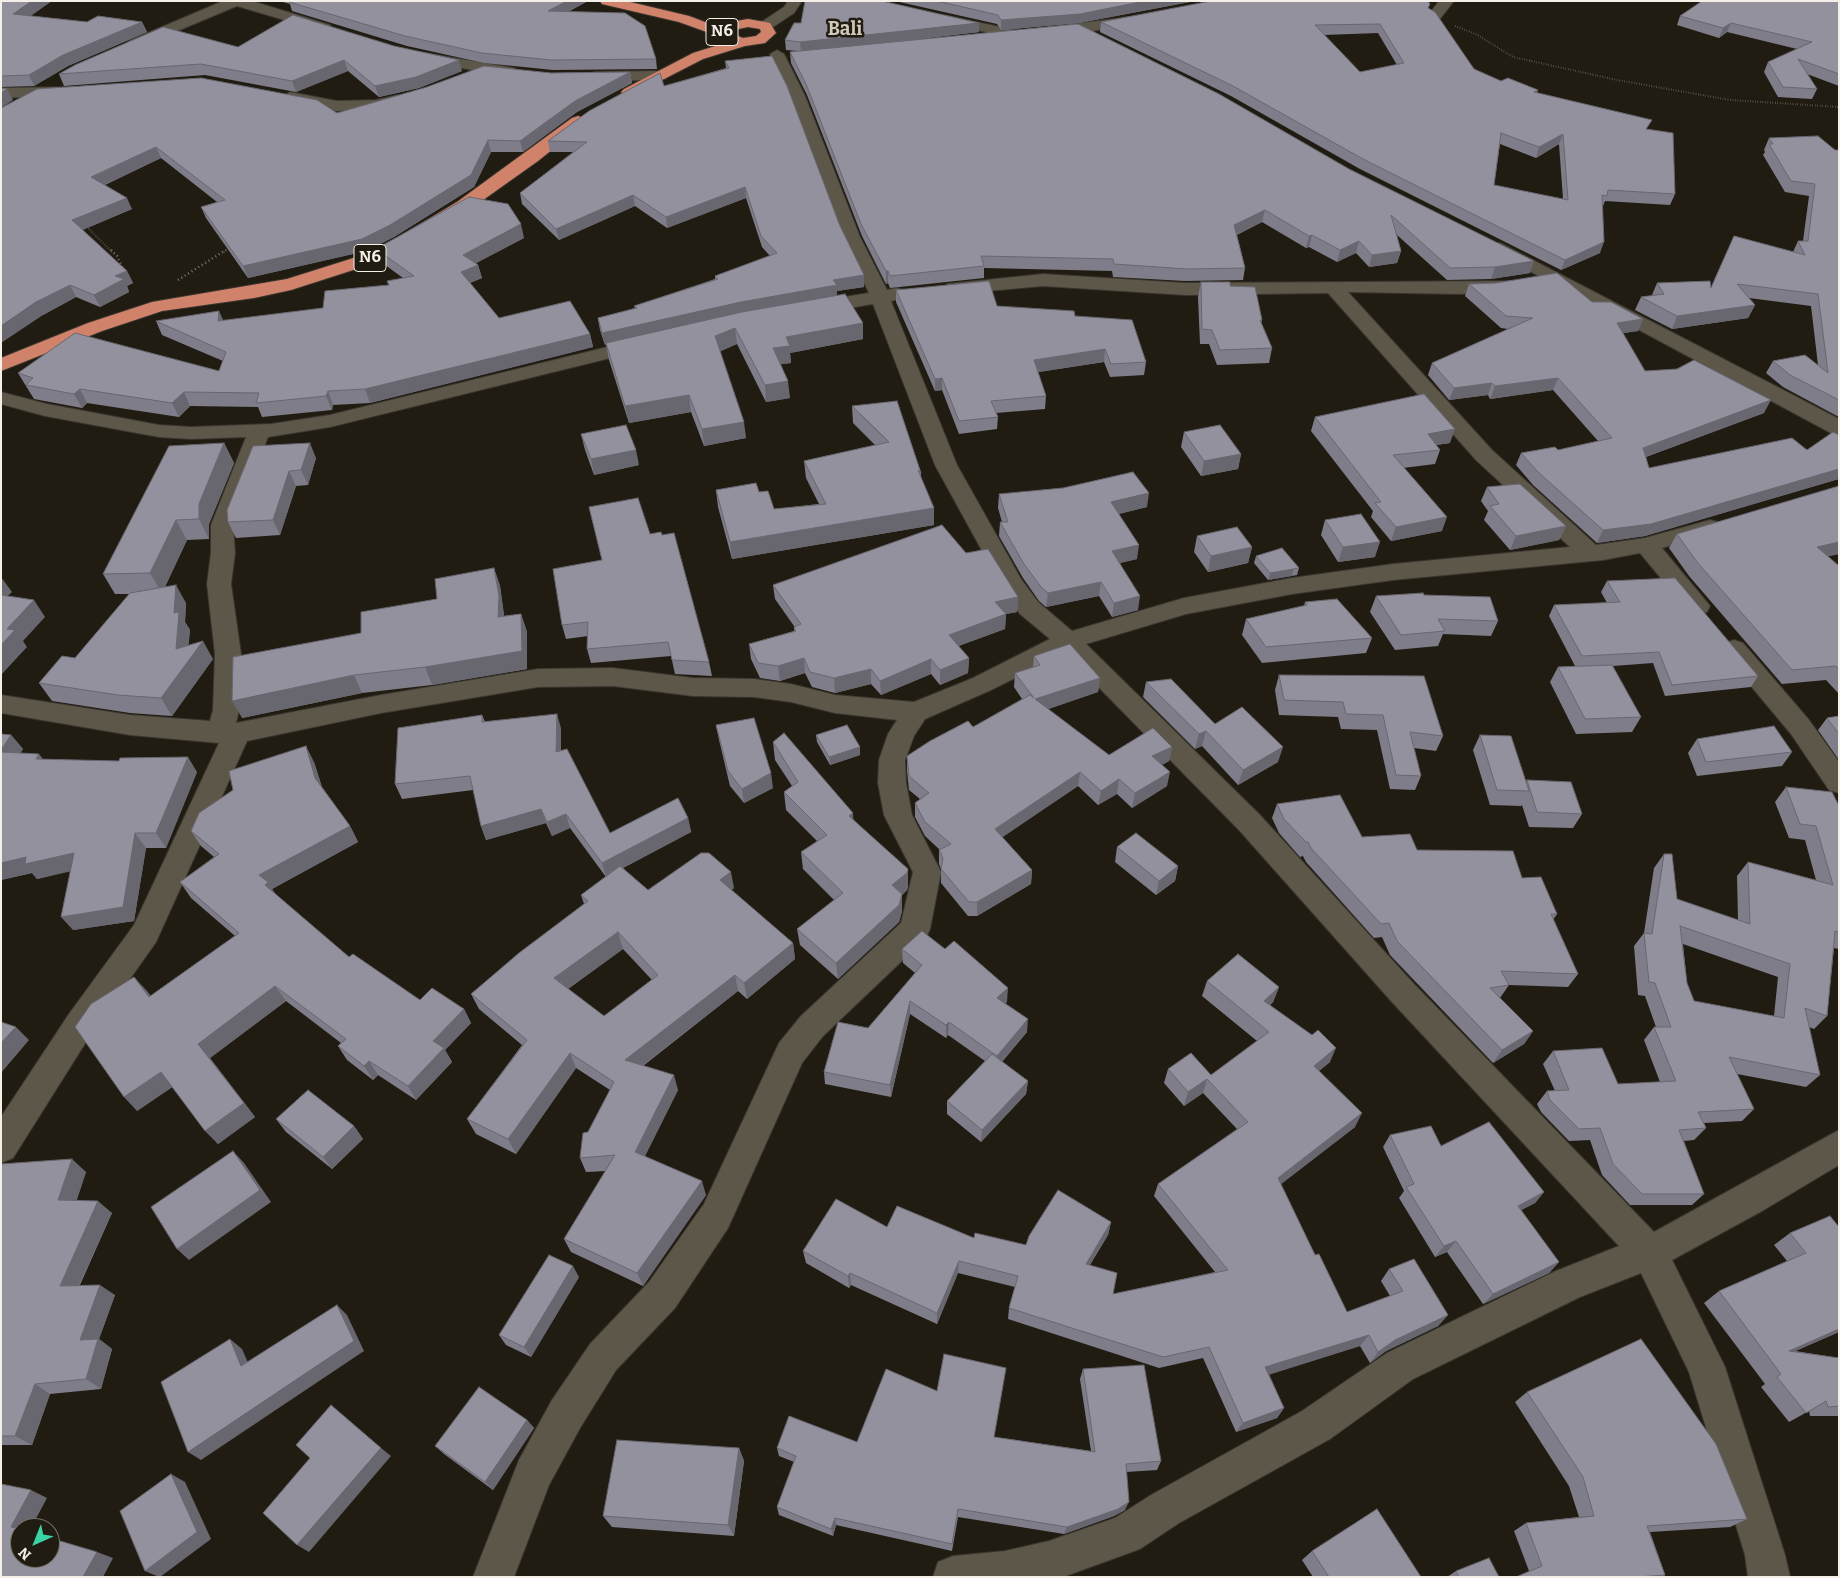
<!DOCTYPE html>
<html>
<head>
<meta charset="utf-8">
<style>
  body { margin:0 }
  #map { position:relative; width:1840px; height:1578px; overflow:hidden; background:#211c11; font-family:Bitter,serif }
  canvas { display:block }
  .frame { position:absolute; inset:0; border:2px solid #f4f0e8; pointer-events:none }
  .north { position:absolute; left:10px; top:1518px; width:50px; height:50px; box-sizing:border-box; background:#211c11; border:1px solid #757167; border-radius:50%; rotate:224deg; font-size:14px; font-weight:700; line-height:20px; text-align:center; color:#f4f0e8 }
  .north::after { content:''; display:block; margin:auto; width:18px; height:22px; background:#38d4a6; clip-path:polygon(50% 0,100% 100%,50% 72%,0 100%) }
</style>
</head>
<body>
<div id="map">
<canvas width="1840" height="1578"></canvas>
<div class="frame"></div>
<div class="north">N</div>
</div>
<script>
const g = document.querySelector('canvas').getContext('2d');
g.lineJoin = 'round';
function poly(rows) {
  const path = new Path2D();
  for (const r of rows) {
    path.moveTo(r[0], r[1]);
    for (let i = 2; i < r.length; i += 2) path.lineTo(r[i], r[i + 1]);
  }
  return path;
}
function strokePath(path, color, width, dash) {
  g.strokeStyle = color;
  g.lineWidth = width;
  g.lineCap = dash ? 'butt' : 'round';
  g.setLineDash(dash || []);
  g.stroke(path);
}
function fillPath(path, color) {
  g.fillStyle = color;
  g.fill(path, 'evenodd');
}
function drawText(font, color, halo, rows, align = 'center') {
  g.font = font + ' Bitter,serif';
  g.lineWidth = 5;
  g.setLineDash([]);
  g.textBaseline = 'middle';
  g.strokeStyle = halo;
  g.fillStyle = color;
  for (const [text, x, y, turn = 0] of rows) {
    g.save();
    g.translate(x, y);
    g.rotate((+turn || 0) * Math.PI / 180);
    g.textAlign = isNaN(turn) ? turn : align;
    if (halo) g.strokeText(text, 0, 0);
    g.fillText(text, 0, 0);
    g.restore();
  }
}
const minor = poly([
  [223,1,252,1,330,25,332,28,325,32,237,6,139,47,129,47,127,44,129,41,223,1],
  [788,1,802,1,794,13,770,29,760,29,758,26,760,23,784,7,788,1],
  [1439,1,1454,1,1439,20,1429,20,1427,17,1439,1],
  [943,15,1015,30,1022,34,1015,38,938,22,936,19,938,16,943,15],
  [1138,16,1145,20,1143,23,1079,33,1049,35,1042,31,1049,27,1138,16],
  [777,50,784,54,805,96,860,237,887,290,897,288,904,290,906,294,904,298,891,301,957,465,1021,579,1038,602,1072,631,1184,598,1292,578,1393,564,1570,547,1476,460,1328,293,1185,295,1043,286,954,294,947,292,945,288,947,284,1043,274,1185,283,1512,281,1514,285,1512,289,1505,291,1460,294,1348,292,1492,450,1596,545,1645,538,1710,520,1718,522,1721,527,1718,532,1662,548,1710,606,1707,612,1698,614,1689,612,1640,553,1603,560,1393,580,1292,594,1186,614,1086,644,1259,814,1414,984,1654,1232,1839,1130,1839,1165,1762,1211,1672,1260,1725,1367,1785,1555,1790,1577,1748,1577,1745,1555,1689,1372,1641,1273,1580,1297,1413,1379,1330,1439,1179,1523,1140,1549,1063,1577,933,1577,938,1562,953,1556,1005,1551,1049,1541,1115,1518,1151,1495,1302,1411,1387,1353,1556,1271,1619,1246,1392,1002,1239,830,1065,653,991,690,925,719,914,736,905,760,906,783,912,815,941,872,930,929,926,938,823,1036,802,1063,728,1228,675,1308,616,1370,580,1428,549,1485,514,1577,473,1577,519,1460,552,1400,590,1344,649,1282,704,1204,779,1043,801,1016,901,923,913,872,884,815,878,783,879,760,888,734,897,720,835,713,791,702,754,697,693,696,613,686,538,687,381,713,247,741,156,942,91,1034,13,1158,1,1163,1,1117,69,1014,134,925,219,743,130,735,1,713,1,695,130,715,210,721,213,710,215,654,207,584,211,553,211,525,246,437,191,439,159,437,45,416,1,404,1,392,47,404,159,425,191,427,271,424,330,415,644,338,651,340,654,344,651,348,330,427,268,437,233,525,235,553,231,584,241,654,239,710,236,723,381,695,538,669,613,668,693,678,754,679,791,684,835,695,914,702,973,678,1050,639,1020,614,1003,589,935,465,873,304,813,314,806,312,803,308,806,304,813,302,869,293,842,237,789,96,770,54,777,50],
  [424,53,514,68,522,73,514,78,419,60,417,57,419,54,424,53],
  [660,71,668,76,665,79,594,82,586,77,594,72,660,71],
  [67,87,72,89,75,92,72,95,1,98,1,88,67,87],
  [290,92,337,101,376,100,398,95,406,100,404,103,376,110,337,111,284,100,282,97,290,92],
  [1500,243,1839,419,1839,434,1831,433,1494,252,1491,248,1494,244,1500,243],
  [1734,640,1743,643,1809,720,1839,762,1839,793,1829,790,1791,734,1725,655,1721,649,1725,643,1734,640]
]);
const highway = poly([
  [600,1,626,1,689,16,718,27,725,23,748,19,765,22,770,23,776,33,765,43,745,46,703,59,629,97,624,95,621,92,624,89,693,53,725,43,715,35,679,22,602,4,600,1],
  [748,27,760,29,761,32,756,36,743,38,730,33,734,30,748,27],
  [578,116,584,118,586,121,584,124,538,161,469,210,407,247,375,263,291,290,254,298,162,311,102,331,1,371,1,358,88,323,152,302,287,279,363,255,395,239,457,202,572,118,578,116]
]);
strokePath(minor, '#3a362f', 2);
strokePath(highway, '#3a362f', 2);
strokePath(poly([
  [1455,26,1476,34,1513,57,1617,80,1730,100,1839,107],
  [85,225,112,252],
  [224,252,228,249]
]), '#7f7a71', 2, [0.5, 2]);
strokePath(poly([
  [111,250,117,256,123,269],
  [178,280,226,250]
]), '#7f7a71', 2.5, [1, 3]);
fillPath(minor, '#5d574a');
fillPath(highway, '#d0836a');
fillPath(poly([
  [1,1,31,16,87,22,142,22,147,32,68,66,34,86,1,87],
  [279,1,588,1,568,12,656,59,657,69,553,70,484,63,407,46,292,11,290,4],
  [895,1,1195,1,1079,23,1001,30,997,24],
  [1839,1,1839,86,1807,74,1817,89,1812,99,1778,97,1764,72,1768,62,1797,49,1727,32,1719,38,1677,25,1680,16],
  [1428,9,1474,69,1501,81,1538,90,1537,93,1648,130,1675,194,1670,205,1605,201,1603,206,1600,253,1561,270,1360,169,1231,96,1100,32,1101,22],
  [1378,33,1397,65,1360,72,1324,35],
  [1500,144,1536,158,1559,144,1563,199,1494,185],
  [801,23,979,32,878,44,1078,24,1530,273,1491,279,1447,280,1397,235,1401,251,1397,263,1369,267,1356,253,1337,262,1309,247,1306,248,1262,222,1237,235,1245,268,1243,280,1185,281,1113,277,1112,271,984,268,984,278,890,288,888,283,886,284,862,236,807,95,791,63,790,52,797,51,786,50,785,40],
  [238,47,462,71,419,88,379,97,348,71,296,92,205,75,64,86,59,74],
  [725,61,840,226,864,275,864,287,837,291,837,296,863,339,790,353,791,363,781,364,790,398,766,402,737,344,720,351,746,438,704,446,691,412,629,423,609,360,606,344,605,345,600,330,598,318,635,308,634,306,715,279,715,276,770,256,762,247,746,198,667,228,635,206,559,240,522,204,520,193,573,152,550,152,548,141,664,86,726,68],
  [630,72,632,83,577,112,523,152,491,152,474,187,394,237,366,251,248,278,206,218,201,207,217,202,161,158,105,185,132,209,82,230,127,271,133,283,127,286,129,292,100,307,76,297,43,315,1,108,337,113,551,73],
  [1769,138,1835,150,1839,150,1839,417,1783,387,1766,373,1773,361,1818,365,1811,306,1749,298,1755,305,1748,318,1672,329,1635,310,1641,297,1652,296,1652,295,1657,283,1711,287,1734,236,1793,252,1798,241,1803,241,1809,196,1785,192,1763,155,1765,152,1764,150],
  [524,238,476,263,478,265,482,278,470,283,499,318,590,334,593,347,370,403,333,405,332,410,262,417,258,407,190,406,179,417,87,403,82,408,34,399,18,373,219,371,223,361,162,335,156,321,223,321,323,308,389,285,403,278,381,262,376,249],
  [1201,282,1230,286,1262,320,1261,324,1272,348,1269,363,1217,365,1209,344,1200,344,1198,297],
  [1469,284,1592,302,1643,319,1638,331,1623,333,1645,371,1764,413,1646,457,1649,468,1807,450,1839,435,1839,479,1645,536,1597,543,1533,485,1516,465,1521,453,1558,450,1598,441,1553,390,1490,399,1488,395,1449,400,1428,375,1432,363,1508,329,1501,328,1465,296],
  [896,290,997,306,1075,316,1146,362,1144,375,1110,377,1104,362,1038,372,1046,396,1045,409,996,413,998,417,997,429,959,434,942,390,935,391,896,302],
  [852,406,921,473,921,477,934,525,732,559,718,507,716,490,774,509,819,504,806,478,804,461,875,445,853,423],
  [1315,417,1450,443,1436,445,1440,450,1435,464,1403,468,1442,531,1391,541,1371,517,1373,511,1311,431],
  [1184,432,1241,454,1238,469,1201,476,1181,447],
  [581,434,639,465,594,475,585,450],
  [224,443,234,463,209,524,209,539,187,540,165,587,186,603,185,622,190,630,188,646,213,659,172,716,130,713,52,701,39,683,75,658,130,594,115,594,103,574],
  [253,446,316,458,308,485,296,486,280,535,236,538,228,522],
  [1839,486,1839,554,1828,556,1839,566,1839,694,1826,680,1782,684,1689,576,1669,548,1677,534],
  [1487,487,1566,526,1559,540,1510,550,1484,520,1488,511,1481,501],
  [999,494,1147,507,1119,514,1137,559,1120,563,1138,610,1112,617,1099,596,1046,607,1039,601,1023,578,999,536,1000,522,1002,522,998,508],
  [1325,520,1375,557,1338,562,1321,535],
  [650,534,709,662,712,676,675,674,671,656,591,663,587,649,588,636,566,639,562,625,602,560],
  [1197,536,1252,547,1248,563,1208,572,1194,552],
  [966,553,1018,597,1017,612,1006,614,1005,629,958,646,969,658,968,673,940,685,931,674,881,695,871,684,835,693,812,687,805,673,780,681,760,678,751,659,749,644,794,631,794,626,775,599,773,585],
  [1256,556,1299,568,1297,575,1268,580,1254,563],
  [494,568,500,586,504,616,521,614,527,632,527,669,432,685,362,693,242,718,361,633,437,599],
  [1607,581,1758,676,1751,687,1665,696,1653,663,1613,666,1641,717,1632,732,1576,734,1550,682,1558,667,1575,666,1549,616,1554,605,1607,603,1601,592],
  [1376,596,1498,621,1491,636,1443,634,1438,646,1395,650,1370,612],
  [1305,602,1372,638,1366,653,1262,663,1242,635,1246,619,1304,606],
  [1034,656,1100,678,1098,692,1048,709,1109,755,1172,747,1169,761,1162,765,1167,786,1132,808,1117,794,1098,805,1078,786,1002,837,1032,870,1031,884,977,916,968,916,941,883,941,869,939,864,939,850,940,850,925,836,915,817,915,803,920,799,909,790,907,771,907,756,973,727,1022,699,1014,687,1015,673,1033,667],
  [1279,675,1443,736,1436,751,1414,748,1421,776,1415,790,1390,789,1377,730,1341,729,1338,717,1279,715,1275,690],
  [1146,682,1215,724,1278,762,1238,785,1202,746,1195,749,1143,697],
  [482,715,485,722,561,728,561,751,610,833,688,818,691,832,623,868,648,890,734,888,731,890,793,943,795,959,747,999,738,991,643,1066,678,1090,645,1156,706,1195,643,1286,571,1252,564,1239,606,1171,586,1172,580,1158,588,1132,610,1090,576,1068,516,1154,476,1134,467,1119,522,1045,479,1009,471,994,584,904,581,895,606,877,570,828,552,836,546,823,486,840,481,826,473,790,402,799,395,784],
  [623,949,652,980,604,1016,568,989],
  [1839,716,1839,760,1818,730,1827,718],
  [716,725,773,788,744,803,730,786,719,740],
  [1,734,11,735,23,749,20,753,43,759,197,772,166,848,146,848,134,921,73,930,70,871,37,879,32,873,1,880],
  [816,735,860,747,860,755,830,765,817,742],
  [1480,735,1526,781,1527,780,1582,814,1573,828,1529,827,1522,805,1521,806,1490,805,1473,750],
  [1697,739,1792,752,1782,766,1697,776,1688,753],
  [773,742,854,820,908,886,907,890,902,895,902,911,899,922,838,979,800,945,797,929,834,900,803,869,801,852,817,841,786,810,784,792,792,786,775,760],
  [314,762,322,787,350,826,358,842,272,889,276,895,349,957,420,1000,464,1009,471,1023,445,1050,452,1062,416,1100,378,1075,373,1080,347,1060,338,1046,341,1043,286,1001,210,1058,255,1117,218,1144,172,1087,137,1111,134,977,150,996,235,936,191,898,180,882,214,857,201,846,191,831],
  [1786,787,1839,806,1839,949,1834,948,1827,1016,1814,1029,1809,1027,1820,1075,1806,1087,1737,1074,1754,1109,1742,1121,1704,1123,1706,1128,1694,1140,1684,1141,1704,1194,1692,1205,1630,1205,1602,1175,1590,1140,1569,1141,1541,1112,1537,1104,1547,1091,1555,1091,1543,1064,1553,1051,1618,1084,1660,1082,1644,1040,1654,1027,1656,1027,1645,996,1638,995,1634,946,1644,933,1654,868,1664,854,1677,899,1738,920,1737,876,1748,862,1816,880,1805,840,1789,838,1775,802],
  [1683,944,1778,977,1774,1016,1694,1001,1687,983],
  [1277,804,1362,837,1522,878,1557,914,1553,920,1578,974,1568,987,1509,985,1500,998,1533,1031,1524,1044,1493,1063,1390,955,1382,937,1374,938,1306,862,1303,856,1300,857,1279,833,1272,818],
  [1117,847,1178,866,1175,881,1156,895,1115,862],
  [902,949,1007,1002,1005,1003,1027,1032,1002,1062,1028,1081,1026,1094,981,1142,947,1114,947,1101,985,1061,948,1035,946,1038,910,1014,891,1097,825,1084,824,1072,868,1028,915,973,903,963],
  [1207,981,1279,987,1273,1002,1270,1005,1330,1062,1319,1071,1355,1127,1281,1184,1315,1255,1347,1312,1390,1296,1381,1281,1389,1269,1448,1315,1438,1326,1386,1351,1370,1363,1360,1346,1269,1374,1284,1408,1277,1418,1236,1432,1203,1358,1159,1368,1008,1319,1009,1308,1015,1287,958,1273,937,1324,851,1285,849,1288,806,1263,803,1251,887,1227,1026,1245,1111,1222,1108,1235,1090,1265,1113,1294,1215,1272,1154,1196,1158,1184,1237,1129,1203,1093,1184,1106,1164,1083,1168,1069,1211,1075,1257,1041,1202,996],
  [276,1119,354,1126,363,1139,332,1169,286,1132],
  [1390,1135,1441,1146,1544,1192,1535,1203,1521,1210,1559,1262,1549,1273,1483,1304,1447,1252,1435,1257,1399,1198,1404,1191,1383,1147],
  [1,1164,86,1172,76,1201,112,1213,80,1285,115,1295,99,1339,112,1349,101,1389,50,1394,32,1445,1,1445],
  [1839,1227,1839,1332,1795,1351,1839,1358,1839,1416,1810,1416,1809,1411,1789,1422,1761,1387,1765,1384,1704,1303,1719,1291,1787,1261,1774,1245,1790,1233],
  [579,1277,531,1357,506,1345,499,1335],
  [1083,1369,1161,1461,1157,1470,1126,1472,1125,1510,1114,1516,1064,1534,958,1517,952,1551,836,1525,833,1536,779,1515,777,1507,794,1462,779,1456,777,1448,857,1442,994,1437,1091,1451,1080,1379],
  [1527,1392,1747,1519,1730,1527,1650,1532,1665,1575,1662,1577,1516,1577,1529,1571,1514,1531,1526,1523,1579,1517,1569,1486,1515,1402],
  [527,1420,534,1428,493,1490,444,1454,435,1446],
  [739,1448,744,1461,734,1536,612,1527,603,1516],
  [1312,1551,1421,1577,1313,1577,1302,1560],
  [1456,1571,1499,1577,1447,1577]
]), '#7f7d89');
fillPath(poly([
  [32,1,52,1,18,25,13,14],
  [567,1,588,1,550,21,548,11],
  [1145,1,1195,1,1079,23,1001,30,1001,20],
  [142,22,147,32,68,66,34,86,29,75,63,55],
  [979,23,979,32,801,52,800,42],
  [1731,23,1727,32,1719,38,1723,28],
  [344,60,348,71,296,92,292,81],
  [459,60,462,71,419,88,379,97,375,86],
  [630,72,632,83,577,112,523,152,520,141,575,101],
  [7,89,13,100,1,108,1,93],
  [1563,134,1559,144,1536,158,1539,147],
  [488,140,491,152,474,187,394,237,366,251,248,278,243,266],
  [156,147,161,158,97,188,91,177],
  [745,187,746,198,667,228,666,217],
  [633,195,635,206,559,240,556,229],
  [127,198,132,209,78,232,72,220],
  [1265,210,1262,222,1232,237,1234,225],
  [521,224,524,238,467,268,463,255],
  [1312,235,1309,247,1306,248,1309,236],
  [1359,241,1356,253,1337,262,1340,250],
  [1604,242,1600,253,1561,270,1565,260],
  [1401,251,1397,263,1369,267,1372,255],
  [1534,261,1530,273,1491,279,1495,267],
  [478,265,482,278,465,285,461,272],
  [127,271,133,283,127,286,129,292,100,307,94,295,115,276],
  [886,271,888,271,888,283,886,284],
  [864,275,864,287,837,291,837,297,743,313,605,345,602,333,833,280],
  [70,285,76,297,43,315,1,343,1,326,36,302],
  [1755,305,1748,318,1672,329,1677,316],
  [219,311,225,324,218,321],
  [1643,319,1638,331,1612,335,1617,323],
  [863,323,863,339,790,353,791,363,775,365,773,348,786,337],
  [735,328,737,344,717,353,715,336],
  [590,334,593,347,370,403,365,389],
  [1105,349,1104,362,1033,373,1034,360],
  [942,378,942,390,935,391,935,379],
  [1558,378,1553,390,1490,399,1495,386],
  [788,381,790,398,766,402,765,385],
  [1492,383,1488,395,1449,400,1454,388],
  [80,389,87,403,82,408,74,394],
  [328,391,333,405,332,410,326,396],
  [184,392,190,406,179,417,172,403],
  [689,395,691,412,629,423,625,406],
  [1771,400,1764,413,1637,460,1643,448],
  [744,422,746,438,704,446,702,429],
  [1455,429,1450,443,1423,447,1428,434],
  [224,443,234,463,209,524,209,539,199,519,199,504],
  [310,443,316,458,308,485,301,470],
  [636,450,639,465,594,475,591,459],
  [1241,454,1238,469,1201,476,1204,461],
  [1839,469,1838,479,1645,536,1597,543,1603,530],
  [289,471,296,486,280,535,273,520],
  [1149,493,1147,507,1109,516,1111,502],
  [934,508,934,525,732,559,730,542],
  [1447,517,1442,531,1391,541,1396,527],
  [176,520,187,540,162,593,150,573],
  [1566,526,1559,540,1510,550,1516,536],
  [1380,542,1375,557,1338,562,1343,547],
  [1839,542,1839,554,1808,561,1817,547],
  [1139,545,1137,559,1110,565,1112,551],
  [1252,547,1248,563,1208,572,1211,556],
  [494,568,500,586,504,614,504,635,498,617],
  [1294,568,1292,576,1268,580,1270,573],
  [1,577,12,592,1,602],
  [1101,582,1099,596,1046,607,1048,593],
  [176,585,186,603,185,622,190,630,187,663,203,641,213,659,172,716,161,698,176,649,174,613],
  [1140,596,1138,610,1112,617,1114,603],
  [1018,597,1017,612,1006,614,1005,629,948,650,949,635,995,602],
  [34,600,45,617,23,641,27,647,1,675,1,645,7,629],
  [521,614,527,632,527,669,432,685,425,667],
  [804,658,805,673,780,681,778,666],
  [969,658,968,673,940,685,940,670],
  [931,659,931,674,881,695,880,681],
  [871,669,871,684,835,693,834,678],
  [354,675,362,693,242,718,232,701],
  [1100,678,1098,692,1034,714,1035,699],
  [557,714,561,728,561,767,556,752],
  [1206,731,1202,746,1195,749,1199,734],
  [11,735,23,749,12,767,1,753,1,750],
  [306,746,314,762,324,794,315,778],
  [860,747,860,755,830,765,829,757],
  [1172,747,1169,761,1149,771,1152,756],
  [1283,747,1278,762,1238,785,1243,770],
  [39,754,50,768,36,759],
  [188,757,197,772,166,848,156,833],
  [1080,772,1078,786,994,843,995,829],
  [1170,772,1167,786,1132,808,1135,793],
  [771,773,773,788,744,803,742,789],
  [1119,779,1117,794,1098,805,1101,791],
  [541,809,546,823,486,840,481,826],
  [853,813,854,831,849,816],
  [566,814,570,828,552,836,547,822],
  [688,818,691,832,606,877,602,863],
  [350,826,358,842,272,889,278,898,275,900,259,875],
  [135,833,146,848,134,921,73,930,61,917],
  [74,853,85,868,37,879,32,873,1,880,1,863,26,857],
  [1178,866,1175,881,1156,895,1159,881],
  [908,869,908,886,907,890,902,895,902,911,899,922,838,979,836,963,892,885],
  [1032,870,1031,884,977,916,977,902],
  [731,872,734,888,723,897,720,880],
  [618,932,623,949,561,994,554,978],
  [793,943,795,959,747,999,744,983],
  [735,975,738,991,630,1075,625,1060],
  [134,977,147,991,162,1011,149,997],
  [275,986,286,1001,210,1058,255,1117,218,1144,205,1131,198,1044],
  [1279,987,1273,1002,1259,1016,1264,1001],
  [1008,988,1007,1002,996,1011,997,998],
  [910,1001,910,1014,891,1097,890,1085],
  [464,1009,471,1023,445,1050,452,1062,416,1100,408,1086,433,1041],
  [1028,1019,1027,1032,996,1068,997,1056],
  [949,1022,948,1035,946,1038,946,1025],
  [16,1027,29,1040,1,1073,1,1043],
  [1533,1031,1524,1044,1493,1063,1502,1050],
  [1336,1048,1330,1062,1307,1080,1314,1066],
  [570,1053,576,1068,516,1154,508,1139],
  [369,1061,378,1075,373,1080,364,1066],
  [161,1072,174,1086,137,1111,124,1097],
  [674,1075,678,1090,640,1166,635,1152],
  [1207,1079,1203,1093,1184,1106,1188,1092],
  [1028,1081,1026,1094,981,1142,982,1130],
  [1362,1113,1355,1127,1272,1191,1278,1178],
  [354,1126,363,1139,332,1169,323,1157],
  [233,1151,244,1163,271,1202,189,1260,177,1249],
  [72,1159,86,1172,73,1212,58,1200],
  [702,1181,706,1195,643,1286,637,1273],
  [1544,1192,1535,1203,1508,1217,1518,1206],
  [98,1201,112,1213,74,1296,60,1286],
  [1111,1222,1108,1235,1083,1275,1086,1264],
  [1456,1241,1447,1252,1435,1257,1444,1246],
  [959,1261,958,1273,937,1324,937,1313],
  [1559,1262,1549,1273,1483,1304,1493,1294],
  [573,1266,579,1277,531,1357,524,1347],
  [850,1273,851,1285,849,1288,848,1276],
  [100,1285,115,1295,99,1339,112,1349,101,1389,86,1379,80,1340],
  [337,1305,347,1315,364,1351,201,1460,188,1452],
  [1448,1315,1438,1326,1386,1351,1370,1363,1378,1352,1395,1340],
  [1839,1329,1839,1332,1773,1361,1789,1351],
  [1369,1335,1360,1346,1259,1378,1265,1367],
  [230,1339,242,1349,254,1376,241,1366],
  [35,1384,50,1394,32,1445,15,1436],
  [1284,1408,1277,1418,1236,1432,1243,1423],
  [527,1420,534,1428,493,1490,485,1482],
  [381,1448,391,1456,309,1552,297,1545],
  [739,1448,744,1461,734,1536,728,1525],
  [171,1474,185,1482,211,1539,160,1577,159,1577,145,1571],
  [31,1490,47,1498,31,1528,20,1528,20,1531,11,1527],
  [1129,1502,1125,1510,1114,1516,1064,1534,1067,1527],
  [835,1518,836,1525,833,1536,831,1529],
  [97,1552,113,1558,103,1577,83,1577]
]), '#68666f');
const building = poly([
  [1,1,32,1,13,14,87,22,98,16,142,22,63,55,29,75,1,76,1,1],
  [289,1,567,1,548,11,625,13,645,26,656,59,551,60,482,53,405,36,289,2,289,1],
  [805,1,882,1,979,23,800,42,785,40,794,23,801,23,805,1],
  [937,1,1145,1,1080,14,1001,20,998,15,937,1],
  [1211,1,1428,1,1430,4,1428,8,1435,12,1474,69,1501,81,1508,78,1538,90,1534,92,1652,120,1646,129,1673,133,1675,194,1608,190,1607,196,1602,195,1604,242,1565,260,1363,159,1233,86,1101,22,1211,1],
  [1380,24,1404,63,1360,72,1315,25,1380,24],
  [1501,133,1539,147,1563,134,1568,200,1494,185,1501,133],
  [1702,1,1839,1,1839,74,1798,59,1817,89,1783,87,1768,62,1812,42,1731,23,1723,28,1680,16,1702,1],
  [293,15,394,46,459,60,416,77,375,86,344,60,292,81,201,64,59,74,75,65,163,27,238,47,293,15],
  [1078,24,1219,94,1349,169,1534,261,1495,267,1450,268,1391,215,1401,251,1372,255,1359,241,1340,250,1312,235,1309,236,1265,210,1234,225,1245,268,1187,269,1114,264,1113,259,981,256,984,266,890,276,888,271,886,271,861,224,806,84,790,52,1078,24],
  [772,56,787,86,840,226,864,275,833,280,837,285,741,302,602,333,598,318,637,308,634,306,718,279,715,276,777,253,761,236,745,187,666,217,633,195,556,229,520,193,587,142,548,141,589,111,660,73,664,86,729,68,725,61,772,56],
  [484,66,551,73,630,72,575,101,520,141,488,140,471,175,390,225,362,239,243,266,201,207,225,200,156,147,91,177,127,198,72,220,127,271,115,276,124,279,94,295,70,285,36,302,1,326,1,108,37,89,201,78,317,100,337,113,427,87,484,66],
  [1,88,7,89,1,93,1,88],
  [1818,136,1835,150,1839,150,1839,400,1790,375,1773,361,1805,355,1828,373,1818,294,1737,284,1755,305,1677,316,1641,297,1664,294,1657,283,1710,281,1711,288,1734,236,1805,255,1798,241,1808,241,1815,184,1791,181,1769,144,1773,144,1769,138,1818,136],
  [469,197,508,204,521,224,463,255,478,265,461,272,499,318,570,301,590,334,365,389,328,391,326,396,256,403,259,393,184,392,172,403,80,389,74,394,26,385,33,378,18,373,75,333,219,371,226,352,156,321,219,311,218,321,323,308,325,291,389,285,387,281,414,276,376,249,469,197],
  [1557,273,1592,302,1611,302,1643,319,1617,323,1645,371,1677,369,1694,360,1771,400,1643,448,1649,468,1792,438,1807,450,1833,432,1839,435,1839,469,1651,524,1603,530,1538,472,1521,453,1555,447,1558,450,1612,438,1558,378,1495,386,1492,383,1454,388,1432,363,1533,318,1506,316,1469,284,1496,283,1557,273],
  [989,281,997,306,1074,311,1075,316,1132,320,1146,362,1111,364,1105,349,1034,360,1046,396,991,401,998,417,959,421,942,378,935,379,896,290,989,281],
  [1201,282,1230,282,1230,286,1255,287,1262,320,1260,320,1272,348,1220,350,1212,330,1202,329,1201,282],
  [845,294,863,323,786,337,790,346,773,348,788,381,765,385,735,328,715,336,744,422,702,429,689,395,625,406,606,343,742,312,845,294],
  [1424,394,1455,429,1428,434,1440,450,1393,455,1447,517,1396,527,1375,503,1381,502,1315,417,1424,394],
  [897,401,921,473,918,470,934,508,730,542,716,490,756,483,759,492,768,491,774,509,826,504,804,461,889,442,852,406,897,401],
  [626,425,636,450,591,459,581,434,626,425],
  [1220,425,1241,454,1204,461,1184,432,1220,425],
  [224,443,199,504,199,519,176,520,150,573,103,574,169,446,224,443],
  [310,443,301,470,289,471,273,520,228,522,227,510,253,446,310,443],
  [1133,472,1149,493,1111,502,1139,545,1112,551,1140,596,1114,603,1101,582,1048,593,1041,587,1024,564,1000,522,1008,522,999,494,1063,488,1133,472],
  [1520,484,1566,526,1516,536,1490,506,1499,504,1487,487,1520,484],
  [1839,486,1839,542,1817,547,1839,566,1839,669,1836,666,1792,670,1697,562,1677,534,1839,486],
  [638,498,650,534,661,532,662,535,674,533,709,662,672,660,668,642,587,649,588,622,562,625,553,569,602,560,589,507,638,498],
  [1361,514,1380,542,1343,547,1325,520,1361,514],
  [942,525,966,553,988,549,1018,597,995,602,1006,614,949,635,969,658,940,670,931,659,880,681,871,669,834,678,810,672,804,658,778,666,758,663,749,644,796,631,794,627,801,624,773,585,942,525],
  [1237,527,1252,547,1211,556,1197,536,1237,527],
  [1282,548,1299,568,1270,573,1256,556,1282,548],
  [494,568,499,596,498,617,521,614,522,651,425,667,354,675,232,701,233,657,361,633,361,612,437,599,435,579,494,568],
  [1675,578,1758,676,1672,685,1659,652,1582,656,1554,605,1620,602,1607,581,1675,578],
  [176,585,174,613,179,612,176,649,203,641,161,698,118,695,39,683,62,656,75,658,130,593,176,585],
  [1423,593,1424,595,1490,597,1498,621,1438,619,1445,631,1401,635,1376,596,1423,593],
  [1,595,34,600,7,629,15,630,1,645,1,595],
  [1337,599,1372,638,1266,647,1246,619,1307,605,1305,602,1337,599],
  [1070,644,1100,678,1035,699,1109,755,1153,728,1172,747,1152,756,1170,772,1135,793,1119,779,1101,791,1080,772,995,829,1032,870,977,902,969,902,941,869,943,858,939,850,951,844,925,822,915,803,929,793,909,776,907,756,930,741,968,721,973,727,1030,695,1034,698,1015,673,1040,665,1034,656,1070,644],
  [1612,665,1641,717,1585,719,1558,667,1612,665],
  [1279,675,1424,676,1443,736,1410,732,1421,776,1396,775,1383,715,1346,714,1343,702,1284,700,1279,675],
  [1171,679,1215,724,1242,707,1283,747,1243,770,1206,731,1199,734,1146,682,1171,679],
  [557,714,556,752,567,749,610,833,678,798,688,818,602,863,566,814,547,822,541,809,481,826,470,776,395,784,398,728,482,715,482,722,557,714],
  [1839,716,1839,734,1827,718,1839,716],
  [754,718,771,773,742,789,728,771,716,725,754,718],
  [847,725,860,747,829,757,816,735,847,725],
  [1774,726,1792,752,1706,762,1697,739,1774,726],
  [784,733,853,813,849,816,908,869,907,873,892,885,902,894,899,905,836,963,797,929,843,893,801,852,827,835,784,792,798,782,773,742,784,733],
  [1,734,11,735,1,750,1,734],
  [1480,735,1511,736,1529,791,1497,790,1480,735],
  [306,746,315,778,350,826,259,875,268,882,265,885,349,957,353,954,420,1000,432,988,464,1009,433,1041,444,1048,408,1086,369,1061,364,1066,338,1046,346,1039,275,986,198,1044,244,1103,205,1131,161,1072,124,1097,75,1027,91,1004,134,977,149,997,239,933,180,882,219,854,191,831,199,813,233,790,229,771,306,746],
  [1,752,39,754,36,759,119,761,120,758,188,757,156,833,135,833,123,907,61,917,74,853,25,864,26,857,1,863,1,752],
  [1527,780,1571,782,1582,814,1537,812,1527,780],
  [1786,787,1832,792,1839,806,1839,932,1835,931,1827,1016,1805,1008,1820,1075,1729,1057,1754,1109,1698,1112,1706,1128,1679,1130,1704,1194,1642,1194,1613,1164,1600,1128,1579,1129,1550,1100,1547,1091,1569,1090,1553,1051,1602,1048,1618,1084,1676,1081,1654,1027,1671,1027,1655,983,1649,982,1644,933,1652,934,1664,854,1672,854,1677,899,1750,924,1748,862,1833,885,1816,826,1800,824,1786,787],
  [1680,926,1790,964,1784,1018,1694,1001,1687,983,1680,926],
  [1340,795,1362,837,1410,834,1417,850,1513,851,1522,878,1541,877,1557,914,1551,914,1578,974,1501,971,1509,985,1490,988,1533,1031,1502,1050,1397,941,1389,923,1381,924,1311,848,1308,842,1306,842,1284,819,1277,804,1340,795],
  [1136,833,1178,866,1159,881,1117,847,1136,833],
  [701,853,709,853,731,872,720,880,793,943,744,983,735,975,625,1060,674,1075,635,1152,702,1181,637,1273,564,1239,615,1155,580,1158,583,1133,588,1132,614,1082,570,1053,508,1139,467,1119,527,1040,471,994,519,953,588,901,581,895,620,866,648,890,701,853],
  [618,932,658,975,604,1016,554,978,618,932],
  [922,931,945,949,954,941,1008,988,997,998,1028,1019,997,1056,949,1022,946,1025,910,1001,890,1085,824,1072,838,1022,868,1028,922,965,902,949,922,931],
  [1238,954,1279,987,1264,1001,1312,1035,1318,1030,1336,1048,1314,1066,1362,1113,1278,1178,1315,1255,1319,1254,1347,1312,1403,1291,1389,1269,1414,1259,1448,1315,1395,1340,1378,1352,1369,1335,1265,1367,1284,1408,1243,1423,1209,1347,1163,1357,1009,1308,1018,1276,959,1261,937,1313,850,1273,848,1276,803,1251,836,1199,887,1227,897,1206,974,1238,975,1233,1026,1245,1029,1236,1058,1190,1111,1222,1086,1264,1117,1273,1113,1294,1228,1270,1158,1184,1248,1122,1207,1079,1188,1092,1168,1069,1191,1053,1211,1075,1269,1032,1207,981,1238,954],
  [1,1022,16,1027,1,1043,1,1022],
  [992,1054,1028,1081,982,1130,947,1101,992,1054],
  [308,1090,354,1126,323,1157,276,1119,308,1090],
  [1489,1122,1544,1192,1518,1206,1559,1262,1493,1294,1456,1241,1444,1246,1406,1187,1414,1184,1390,1135,1431,1126,1441,1146,1489,1122],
  [233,1151,260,1190,177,1249,151,1207,233,1151],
  [72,1159,58,1200,98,1201,60,1286,100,1285,80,1340,98,1339,86,1379,35,1384,15,1436,1,1436,1,1164,72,1159],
  [1830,1216,1839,1227,1839,1329,1789,1351,1839,1358,1839,1406,1828,1407,1826,1401,1806,1413,1777,1377,1781,1374,1719,1291,1806,1253,1790,1233,1830,1216],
  [549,1255,573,1266,524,1347,499,1335,549,1255],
  [337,1305,354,1341,188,1452,161,1382,230,1339,241,1366,337,1305],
  [1641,1339,1716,1444,1747,1519,1647,1526,1665,1575,1637,1577,1516,1577,1542,1566,1526,1523,1594,1516,1583,1477,1527,1392,1641,1339],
  [944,1354,1006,1368,994,1437,1095,1452,1083,1369,1144,1365,1161,1461,1126,1464,1129,1502,1118,1509,1067,1527,958,1509,952,1544,835,1518,831,1529,777,1507,796,1456,777,1448,789,1416,857,1442,886,1369,937,1391,944,1354],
  [479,1387,527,1420,485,1482,435,1446,479,1387],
  [331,1405,381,1448,297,1545,263,1513,310,1458,296,1445,331,1405],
  [617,1440,739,1448,728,1525,603,1516,617,1440],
  [171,1474,197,1532,145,1571,120,1511,171,1474],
  [1,1484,31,1490,11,1527,20,1529,20,1558,50,1558,50,1538,97,1552,83,1577,1,1577,1,1484],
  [1377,1509,1421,1577,1329,1577,1312,1551,1377,1509],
  [1489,1558,1499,1577,1459,1577,1456,1571,1489,1558]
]);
fillPath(building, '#94919f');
strokePath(building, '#68666f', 1);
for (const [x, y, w] of [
  [722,32,32],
  [370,258,32]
]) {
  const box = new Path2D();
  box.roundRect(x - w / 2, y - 13.5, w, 27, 4);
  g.fillStyle = '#211c11';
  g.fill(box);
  strokePath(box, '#f4f0e8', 1);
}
drawText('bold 16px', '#f4f0e8', null, [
  ["N6",722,32],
  ["N6",370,258]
]);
drawText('bold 19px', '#d2cbbc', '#211c11', [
  ["Bali",845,30]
]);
</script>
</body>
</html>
